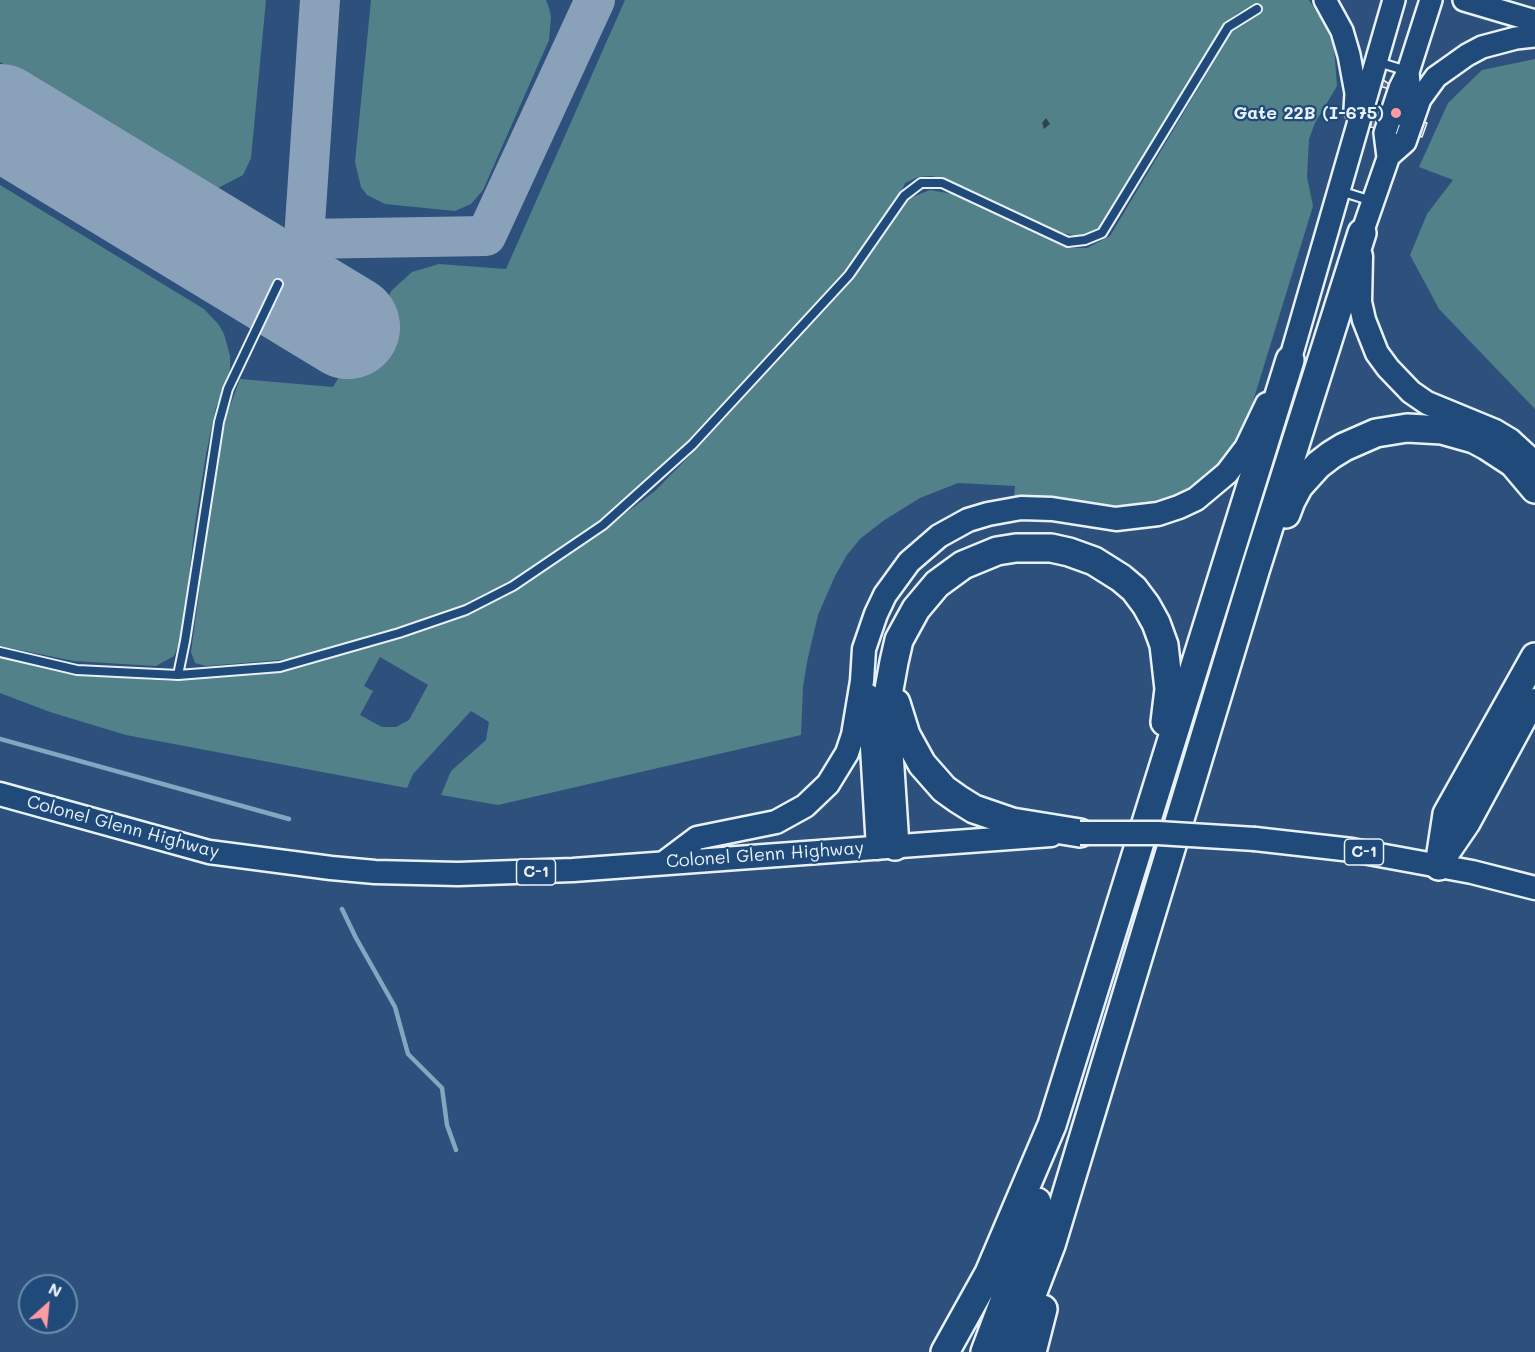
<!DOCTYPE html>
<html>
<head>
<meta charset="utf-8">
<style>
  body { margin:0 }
  #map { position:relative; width:1535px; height:1352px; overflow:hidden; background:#2d517c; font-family:Mali,sans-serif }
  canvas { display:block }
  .north { position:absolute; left:18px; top:1274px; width:60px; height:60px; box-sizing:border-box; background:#1f4a7a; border:2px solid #6f8dac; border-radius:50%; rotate:27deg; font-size:16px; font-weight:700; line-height:24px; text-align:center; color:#e8f1f8 }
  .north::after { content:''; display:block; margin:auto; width:21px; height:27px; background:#ff9aa2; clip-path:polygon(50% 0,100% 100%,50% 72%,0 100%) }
</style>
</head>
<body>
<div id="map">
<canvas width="1535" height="1352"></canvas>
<div class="north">N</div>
</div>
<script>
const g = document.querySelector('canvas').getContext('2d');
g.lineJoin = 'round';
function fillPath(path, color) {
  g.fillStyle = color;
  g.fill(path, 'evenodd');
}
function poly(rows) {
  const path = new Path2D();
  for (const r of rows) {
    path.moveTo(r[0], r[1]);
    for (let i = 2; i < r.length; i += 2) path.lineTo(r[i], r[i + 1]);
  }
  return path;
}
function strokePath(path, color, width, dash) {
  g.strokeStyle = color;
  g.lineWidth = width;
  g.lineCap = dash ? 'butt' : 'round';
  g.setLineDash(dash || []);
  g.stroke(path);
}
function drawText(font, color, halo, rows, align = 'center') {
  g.font = font + ' Mali,sans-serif';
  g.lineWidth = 4.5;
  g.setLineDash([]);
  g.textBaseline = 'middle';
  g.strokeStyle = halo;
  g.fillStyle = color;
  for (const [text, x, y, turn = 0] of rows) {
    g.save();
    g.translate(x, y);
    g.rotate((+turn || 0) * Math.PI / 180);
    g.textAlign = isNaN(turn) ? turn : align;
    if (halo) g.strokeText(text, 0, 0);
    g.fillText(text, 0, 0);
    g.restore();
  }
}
fillPath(poly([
  [0,0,266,0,251,158,243,175,218,188,199,183,0,62],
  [371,0,546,0,549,8,551,17,549,40,483,190,471,204,455,211,385,204,367,195,361,187,355,162],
  [625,0,1309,0,1325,25,1334,47,1337,86,1315,123,1309,139,1307,177,1313,206,1243,434,1223,466,1194,488,1171,500,1121,510,1014,499,1015,486,958,483,920,498,883,521,860,539,847,555,835,576,818,615,807,662,803,687,801,735,498,805,441,795,451,771,486,740,489,722,471,711,413,774,407,788,126,735,50,712,0,693,0,656,77,674,170,681,284,670,384,643,465,614,528,581,590,540,655,491,700,445,854,277,910,198,930,190,953,194,1069,248,1087,248,1110,236,1233,30,1260,13,1260,7,1254,5,1238,13,1223,25,1100,229,1092,235,1083,237,1063,233,946,179,931,176,918,177,905,183,897,202,853,264,687,444,643,486,588,530,508,583,464,605,398,630,341,648,280,660,206,666,195,663,191,652,217,458,227,414,240,379,333,387,392,290,412,272,439,264,506,269],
  [380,657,428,685,409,720,396,727,382,727,360,715,373,691,364,686],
  [1535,59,1535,409,1439,309,1410,255,1427,214,1453,180,1419,167,1448,103,1482,70],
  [0,185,204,309,219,325,224,334,230,356,230,368,229,376,216,407,206,454,194,531,183,634,174,656,156,666,74,661,0,646]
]), '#52818a');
fillPath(poly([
  [1371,94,1421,136,1418,139,1368,130,1369,127,1365,126],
  [1046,118,1050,124,1044,129,1042,123]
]), '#0007');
strokePath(poly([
  [0,739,289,819],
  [342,909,356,938,395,1007,408,1054,442,1088,447,1125,456,1150]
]), '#83a7c1', 4.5);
strokePath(poly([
  [304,239,486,236,595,0],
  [298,296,304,239,320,0]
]), '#8aa1ba', 40);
strokePath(poly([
  [0,116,348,327]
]), '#8aa1ba', 104);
const building = poly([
  [1380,78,1425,107,1419,120,1427,123,1422,137,1370,127,1371,125,1367,123,1380,78],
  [1377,85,1389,89,1380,120,1368,117,1377,85]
]);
fillPath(building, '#636c85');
strokePath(building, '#e8f1f8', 1.5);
const lane = poly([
  [1378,62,1407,71],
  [1340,191,1372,201],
  [0,652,77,670,178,675,280,667,399,633,466,610,513,586,603,525,692,445,849,275,904,196,921,183,942,183,1068,242,1085,240,1102,233,1228,27,1257,9],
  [178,675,185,641,219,422,228,389,278,284]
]);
const secondary = poly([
  [1325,0,1342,31,1349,55,1356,93,1355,110],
  [1464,0,1535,21],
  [1403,115,1410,95,1408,72],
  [1388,157,1405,142,1420,99,1436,77,1467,55,1482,47,1516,38,1535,36],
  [1388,157,1385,133,1400,88,1408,72,1431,0],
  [1362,233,1393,144],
  [1290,360,1394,0]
]);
const primary = poly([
  [1361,256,1360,302,1364,320,1377,353,1388,368,1411,392,1427,403,1495,431,1510,440,1535,463],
  [869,696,878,848],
  [0,794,209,852,331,868,375,872,458,874,573,870,1051,835],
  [1255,839,1352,850,1472,872,1535,888],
  [665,862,697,838,776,822,805,806,828,784,847,753,853,735,862,681,864,649,876,614,885,595,909,562,939,536,968,520,988,514,1021,508,1052,509,1116,519,1158,514,1179,507,1196,499,1227,473,1246,448,1267,404],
  [1440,865,1468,824,1535,700]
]);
const highway = poly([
  [1286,514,1291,501,1299,486,1318,465,1331,455,1344,447,1376,433,1407,428,1442,430,1474,439,1487,446,1513,463,1535,489],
  [896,703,906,735,922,764,944,789,958,799,974,809,1012,822,1080,833],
  [895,846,886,706,894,662,899,640,916,609,937,584,963,565,997,551,1016,548,1051,548,1069,552,1094,561,1121,578,1134,589,1146,605,1156,623,1164,645,1169,689,1165,722],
  [1439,866,1447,814,1535,657],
  [945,1352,989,1273,1052,1125,1290,360],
  [985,1352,1015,1272,1037,1202],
  [1010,1352,1051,1245,1255,571,1362,233],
  [1032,1352,1043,1309]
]);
strokePath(lane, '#e8f1f8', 12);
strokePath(secondary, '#e8f1f8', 26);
strokePath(primary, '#e8f1f8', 27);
strokePath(highway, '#e8f1f8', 32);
strokePath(lane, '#1f4a7a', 8);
strokePath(secondary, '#1f4a7a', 21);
strokePath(primary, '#1f4a7a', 22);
strokePath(highway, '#1f4a7a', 27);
const primaryBridge = poly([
  [1080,833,1158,833,1255,839]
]);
strokePath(primaryBridge, '#e8f1f8', 27, []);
strokePath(primaryBridge, '#1f4a7a', 22);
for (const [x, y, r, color] of [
  [1396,113,6,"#ff9aa2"]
]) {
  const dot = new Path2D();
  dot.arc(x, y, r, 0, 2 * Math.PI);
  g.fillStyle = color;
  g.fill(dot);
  strokePath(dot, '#1f4a7a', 2);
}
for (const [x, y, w] of [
  [1364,852,39],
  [536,872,39]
]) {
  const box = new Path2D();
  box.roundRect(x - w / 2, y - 13, w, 26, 4.5);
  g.fillStyle = '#1f4a7a';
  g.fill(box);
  strokePath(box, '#e8f1f8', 1.5);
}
drawText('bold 16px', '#e8f1f8', null, [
  ["C-1",1364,852],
  ["C-1",536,872]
]);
drawText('bold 18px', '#e8f1f8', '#1f4a7a', [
  ["Gate 22B (I-675)",1384,113]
], 'right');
drawText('18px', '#e8f1f8', '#1f4a7a', [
  ["Colonel Glenn Highway",123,827,15],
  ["Colonel Glenn Highway",765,855,-4]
]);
</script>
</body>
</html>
